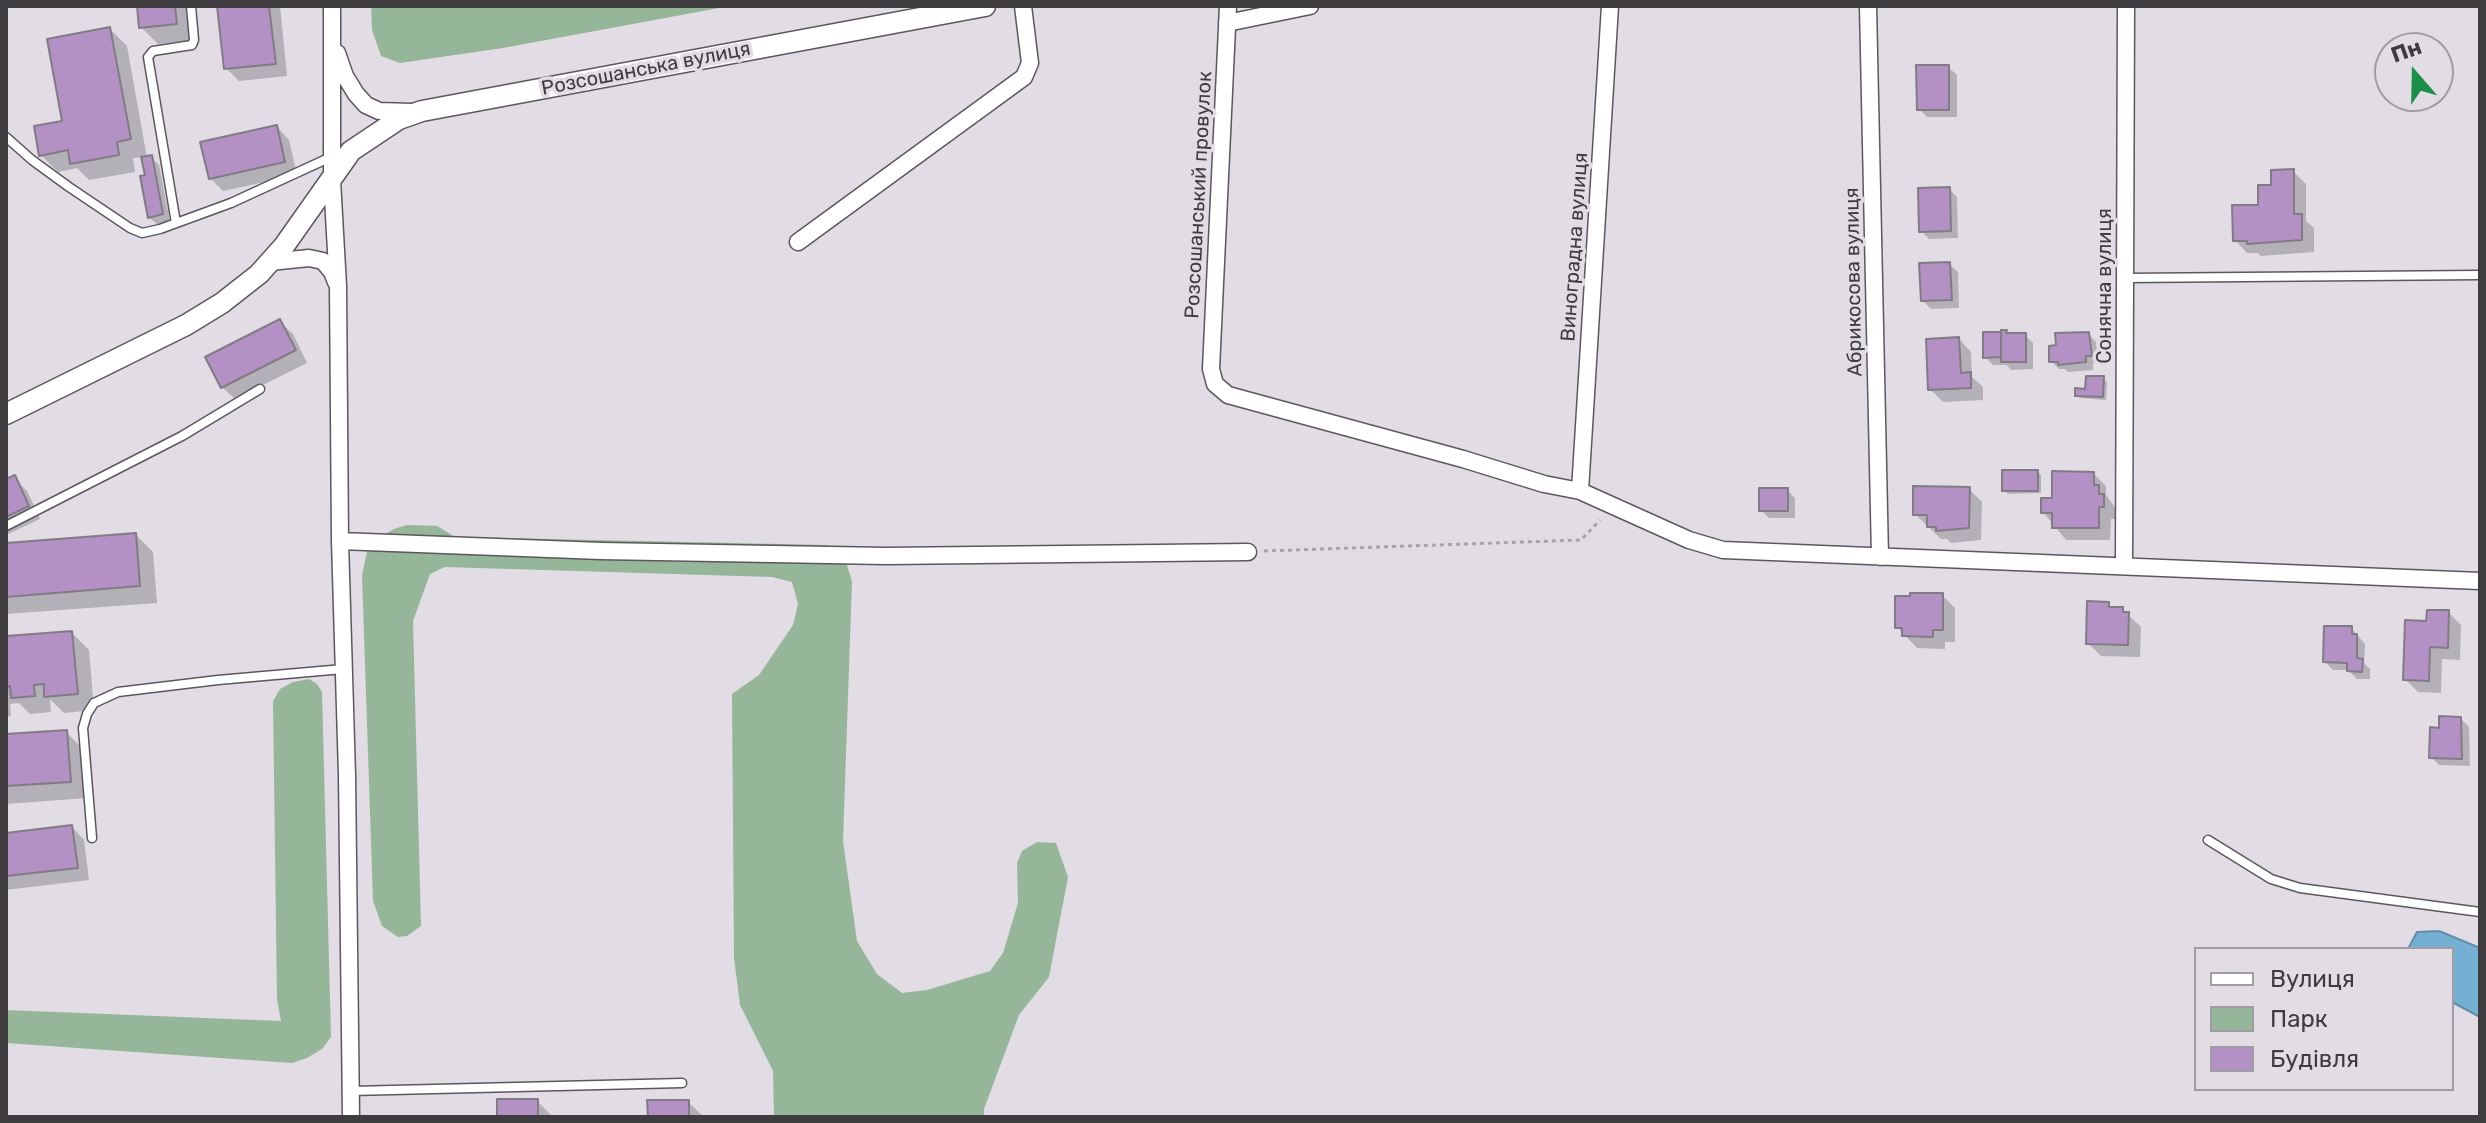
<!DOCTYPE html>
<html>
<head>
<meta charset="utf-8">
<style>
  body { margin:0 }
  #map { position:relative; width:2486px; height:1123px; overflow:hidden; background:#e2dce5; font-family:Rubik,sans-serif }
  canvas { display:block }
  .frame { position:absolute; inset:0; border:8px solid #3e3c3f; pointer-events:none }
  .legend { position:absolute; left:2194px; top:947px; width:260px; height:144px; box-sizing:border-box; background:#e2dce5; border:2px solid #a09ca3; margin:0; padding:10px 14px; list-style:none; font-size:24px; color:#3e3c3f }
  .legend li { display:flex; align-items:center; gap:16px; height:40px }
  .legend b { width:40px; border:2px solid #a09ca3 }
  .north { position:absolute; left:2374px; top:32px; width:80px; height:80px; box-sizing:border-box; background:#e2dce5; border:2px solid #a09ca3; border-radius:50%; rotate:340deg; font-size:22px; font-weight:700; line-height:32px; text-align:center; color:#3e3c3f }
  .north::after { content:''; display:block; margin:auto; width:28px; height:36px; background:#1a8f49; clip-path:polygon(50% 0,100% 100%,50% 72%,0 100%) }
</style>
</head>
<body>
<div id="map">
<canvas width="2486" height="1123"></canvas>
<div class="frame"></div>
<ul class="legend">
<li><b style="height:10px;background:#fff"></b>Вулиця</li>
<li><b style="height:22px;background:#96b699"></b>Парк</li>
<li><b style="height:22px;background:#b391c4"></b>Будівля</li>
</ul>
<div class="north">Пн</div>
</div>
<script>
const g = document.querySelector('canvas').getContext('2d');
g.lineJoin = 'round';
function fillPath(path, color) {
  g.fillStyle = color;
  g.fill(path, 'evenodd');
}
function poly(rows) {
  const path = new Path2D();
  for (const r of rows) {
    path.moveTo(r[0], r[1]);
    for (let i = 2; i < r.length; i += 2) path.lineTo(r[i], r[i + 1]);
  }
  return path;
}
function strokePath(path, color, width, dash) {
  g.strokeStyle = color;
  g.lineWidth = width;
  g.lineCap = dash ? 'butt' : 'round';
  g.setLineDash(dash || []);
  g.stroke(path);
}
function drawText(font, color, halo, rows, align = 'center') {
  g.font = font + ' Rubik,sans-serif';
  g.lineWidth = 7;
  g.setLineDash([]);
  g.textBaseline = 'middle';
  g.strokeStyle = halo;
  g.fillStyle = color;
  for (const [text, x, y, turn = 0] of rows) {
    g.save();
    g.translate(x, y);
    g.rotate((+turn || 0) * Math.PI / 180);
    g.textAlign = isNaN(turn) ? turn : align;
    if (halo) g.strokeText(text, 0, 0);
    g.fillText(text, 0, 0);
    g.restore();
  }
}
fillPath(poly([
  [371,6,730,6,503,48,400,63,381,56,372,30],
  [407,525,437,526,455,537,825,545,845,559,852,581,843,841,857,941,877,974,902,993,927,990,990,971,1003,953,1018,903,1017,863,1022,851,1037,842,1056,843,1068,877,1049,977,1019,1015,984,1109,984,1117,774,1117,773,1071,740,1005,734,958,732,694,759,675,793,625,798,604,792,582,772,577,445,567,430,574,413,621,421,926,407,936,398,937,382,926,373,901,362,575,367,552,377,539,394,529],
  [309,679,317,684,322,692,331,1037,322,1049,307,1058,292,1063,6,1043,6,1010,281,1021,277,1000,273,701,280,689,293,682]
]), '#96b699');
const water = poly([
  [2439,931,2480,948,2480,1017,2452,1002,2452,949,2408,949,2417,932,2439,931]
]);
fillPath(water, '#73b0d3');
strokePath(water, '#638da7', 2);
fillPath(poly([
  [139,6,189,6,193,40,158,44,141,27],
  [219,6,280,6,287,76,239,81,226,68],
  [1649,6,1678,6,1678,8,1650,8],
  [110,29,127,46,147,158,151,157,159,165,170,222,158,225,149,217,147,177,143,157,133,158,135,172,89,180,77,168,58,172,41,155,64,122],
  [1948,67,1957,75,1957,117,1927,117,1919,109],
  [277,127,289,140,297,175,223,191,210,178],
  [2293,171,2306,184,2306,221,2314,228,2314,252,2261,256,2258,253,2247,253,2235,240,2273,186],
  [1949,189,1957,197,1958,238,1929,239,1921,231],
  [1949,264,1958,272,1959,308,1931,309,1923,301],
  [280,322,293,334,307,363,235,399,222,387],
  [2006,332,2009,335,2025,335,2033,343,2033,369,2011,370,2007,365,1993,365,1985,357],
  [2088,334,2096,342,2099,363,2093,363,2093,370,2068,372,2065,369,2059,369,2051,361,2058,347],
  [1959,339,1971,352,1972,377,1983,387,1983,400,1943,402,1930,389],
  [2103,378,2107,382,2106,400,2081,398,2077,395,2087,391],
  [2038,472,2041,475,2041,493,2008,494,2004,490],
  [2094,474,2106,486,2106,495,2116,509,2116,519,2111,519,2110,540,2066,540,2043,512,2054,500],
  [14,478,27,491,40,519,6,535,6,482],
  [1969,489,1982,502,1981,540,1951,543,1947,539,1941,539,1915,514],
  [1787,490,1795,498,1795,518,1769,518,1761,510],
  [136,535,153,552,157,603,6,614,6,545],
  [1942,595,1955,608,1955,642,1945,642,1945,649,1917,648,1897,627],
  [2108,604,2114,609,2122,609,2141,627,2140,657,2101,656,2088,643],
  [2448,612,2461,625,2460,660,2442,659,2441,693,2418,692,2405,679,2428,623],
  [2351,628,2365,644,2364,663,2370,669,2370,679,2357,679,2348,670,2333,670,2325,662],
  [72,633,89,650,94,710,64,713,50,699,51,712,30,714,19,703,10,704,11,716,6,717,6,638],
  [2461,719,2469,727,2470,766,2439,765,2431,757,2441,730],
  [66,732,83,749,87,798,6,804,6,736],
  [72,827,84,840,89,880,6,890,6,835],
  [537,1101,553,1117,499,1117],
  [688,1102,704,1117,650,1117]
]), '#0003');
const building = poly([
  [137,6,175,6,177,24,139,28,137,6],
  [217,6,269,6,276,64,224,69,217,6],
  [110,27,131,139,117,142,119,155,70,164,68,150,39,156,34,126,62,121,47,39,110,27],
  [1916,65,1949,65,1949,110,1917,110,1916,65],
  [277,125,285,162,209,179,200,142,277,125],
  [152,155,163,214,148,218,140,176,145,175,141,157,152,155],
  [2294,169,2294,214,2302,214,2302,240,2247,244,2247,241,2233,241,2232,205,2258,205,2258,185,2271,185,2271,170,2294,169],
  [1950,187,1951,231,1919,232,1918,188,1950,187],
  [1950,262,1952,300,1921,301,1919,263,1950,262],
  [280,319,296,350,221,388,205,357,280,319],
  [2001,330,2007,330,2006,333,2026,333,2026,362,2001,362,2001,330],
  [1983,332,2001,332,2001,357,1983,358,1983,332],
  [2089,332,2092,356,2086,356,2086,362,2058,365,2058,362,2049,362,2049,346,2056,345,2055,333,2089,332],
  [1959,337,1961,373,1971,372,1971,388,1928,390,1926,339,1959,337],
  [2086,376,2104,376,2103,397,2075,396,2075,388,2085,389,2086,376],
  [2002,470,2038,470,2038,491,2002,491,2002,470],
  [2052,471,2094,472,2094,485,2099,485,2099,494,2104,494,2104,507,2099,507,2099,528,2052,528,2052,513,2041,513,2041,498,2052,498,2052,471],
  [15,475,29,506,6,517,6,479,15,475],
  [1913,486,1970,487,1969,528,1936,531,1936,527,1927,527,1927,515,1913,515,1913,486],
  [1759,488,1788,488,1788,511,1759,511,1759,488],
  [136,533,140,586,6,597,6,543,136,533],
  [1910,593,1943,593,1943,630,1933,630,1933,637,1902,636,1902,628,1895,628,1895,596,1910,596,1910,593],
  [2087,601,2109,602,2109,607,2123,607,2123,612,2129,612,2128,645,2086,644,2087,601],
  [2427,610,2449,610,2448,648,2430,647,2429,681,2403,680,2405,620,2426,621,2427,610],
  [2324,626,2352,626,2352,634,2357,634,2357,658,2363,659,2362,672,2347,671,2347,663,2323,662,2324,626],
  [72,631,78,694,44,697,44,684,34,685,35,696,11,698,10,686,6,687,6,636,72,631],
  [2439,716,2461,717,2462,759,2429,758,2430,727,2439,728,2439,716],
  [67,730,71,782,6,786,6,734,67,730],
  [72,825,78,868,6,876,6,833,72,825],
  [497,1099,538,1099,538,1117,497,1117,497,1099],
  [647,1100,689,1100,689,1117,648,1117,647,1100]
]);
fillPath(building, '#b391c4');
strokePath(building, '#817b84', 2);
const service = poly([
  [6,137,32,160,69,187,130,228,142,233,160,229,231,203,331,157],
  [176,223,148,57,153,51,192,45,194,40,191,6],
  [2126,278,2480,275],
  [6,526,182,436,260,389],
  [92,838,83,728,87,714,94,703,118,692,218,680,343,669],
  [2208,840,2271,879,2300,888,2480,912],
  [351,1091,682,1083]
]);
const minor = poly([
  [332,6,332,180,338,286,340,541,347,775,351,1117],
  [1228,6,1211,369,1215,384,1228,395,1463,459,1544,484,1580,491,1689,540,1723,550,2480,581],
  [1868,6,1880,557],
  [1227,23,1310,6],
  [337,53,345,76,356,94,366,105,379,111,412,112],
  [798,242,1024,77,1030,63,1023,6],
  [270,262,309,258,323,261,332,272,336,282],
  [1580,491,1610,6],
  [340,541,601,551,886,556,1248,552],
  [2124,566,2126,6]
]);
const tertiary = poly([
  [6,414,186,325,222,303,259,274,284,246,351,151,399,119,422,111,985,6]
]);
strokePath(service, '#5c575f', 11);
strokePath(minor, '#5c575f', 19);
strokePath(tertiary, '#5c575f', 23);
strokePath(poly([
  [1264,551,1581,540,1600,520]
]), '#a8a3aa', 3, [4, 4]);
strokePath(service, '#fff', 8);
strokePath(minor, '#fff', 16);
strokePath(tertiary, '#fff', 20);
drawText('20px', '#3e3c3f', '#e2dce5', [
  ["Розсошанська вулиця",646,69,-11],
  ["Розсошанський провулок",1199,195,-87],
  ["Виноградна вулиця",1575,247,-86],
  ["Абрикосова вулиця",1854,282,-91],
  ["Сонячна вулиця",2105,286,-90]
]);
</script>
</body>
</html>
